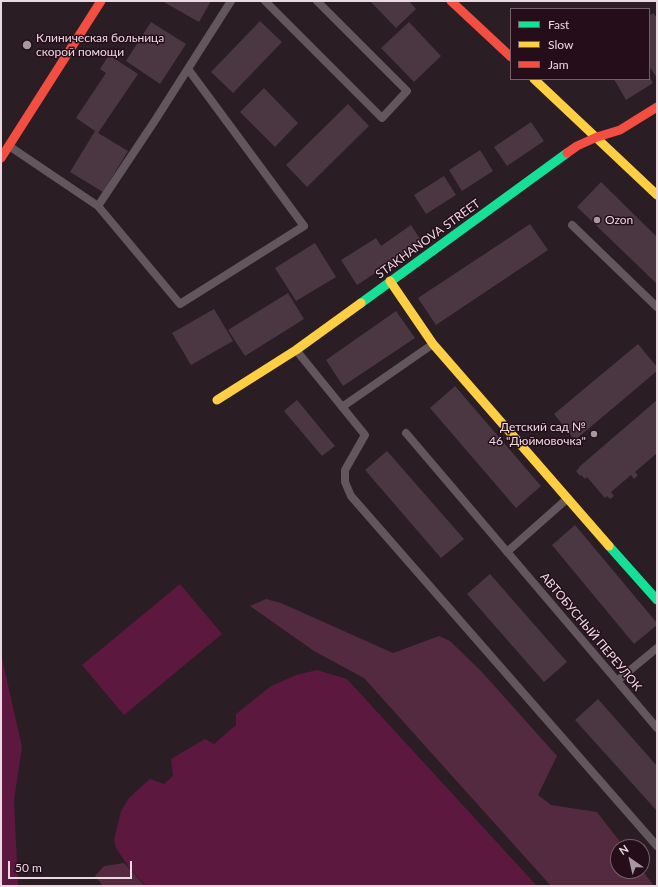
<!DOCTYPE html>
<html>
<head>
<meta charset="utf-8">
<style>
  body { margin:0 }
  #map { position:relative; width:658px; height:887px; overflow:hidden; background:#2a1d24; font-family:Lato,sans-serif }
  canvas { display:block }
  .frame { position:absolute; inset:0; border:2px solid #ebd9e1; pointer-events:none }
  .legend { position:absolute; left:510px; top:8px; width:140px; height:72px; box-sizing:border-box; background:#250e1a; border:1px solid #745f6a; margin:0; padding:5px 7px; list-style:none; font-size:12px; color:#ebd9e1 }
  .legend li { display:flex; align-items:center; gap:8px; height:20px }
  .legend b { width:20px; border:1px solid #745f6a }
  .north { position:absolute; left:610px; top:839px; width:40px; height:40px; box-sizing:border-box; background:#250e1a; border:1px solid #745f6a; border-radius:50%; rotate:326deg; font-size:11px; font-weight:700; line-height:16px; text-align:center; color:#ebd9e1 }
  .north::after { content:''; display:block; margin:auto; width:14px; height:18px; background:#a7979f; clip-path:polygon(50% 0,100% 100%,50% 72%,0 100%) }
  .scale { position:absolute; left:8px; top:861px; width:124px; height:18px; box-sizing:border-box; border:2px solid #ebd9e1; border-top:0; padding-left:5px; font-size:12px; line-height:14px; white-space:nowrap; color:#ebd9e1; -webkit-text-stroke:3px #250e1a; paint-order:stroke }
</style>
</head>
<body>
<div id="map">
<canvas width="658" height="887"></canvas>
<div class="frame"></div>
<ul class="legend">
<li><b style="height:5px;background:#16e098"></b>Fast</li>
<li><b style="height:5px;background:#ffcf43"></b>Slow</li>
<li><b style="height:5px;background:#f24e42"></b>Jam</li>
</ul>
<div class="north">N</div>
<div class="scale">50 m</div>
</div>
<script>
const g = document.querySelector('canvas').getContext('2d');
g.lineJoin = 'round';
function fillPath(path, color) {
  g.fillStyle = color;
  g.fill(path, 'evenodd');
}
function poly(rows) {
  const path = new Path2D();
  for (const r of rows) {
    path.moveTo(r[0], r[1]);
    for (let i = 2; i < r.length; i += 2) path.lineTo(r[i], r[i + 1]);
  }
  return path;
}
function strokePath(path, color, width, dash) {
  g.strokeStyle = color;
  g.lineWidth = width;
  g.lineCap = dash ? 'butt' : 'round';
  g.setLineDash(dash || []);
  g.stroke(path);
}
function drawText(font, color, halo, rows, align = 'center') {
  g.font = font + ' Lato,sans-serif';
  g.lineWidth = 3;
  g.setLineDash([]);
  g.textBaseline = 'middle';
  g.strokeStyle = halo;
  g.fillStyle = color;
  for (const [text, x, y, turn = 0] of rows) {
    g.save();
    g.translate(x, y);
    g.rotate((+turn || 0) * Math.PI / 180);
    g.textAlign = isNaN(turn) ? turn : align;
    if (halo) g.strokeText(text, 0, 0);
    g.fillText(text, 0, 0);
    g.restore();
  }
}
fillPath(poly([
  [266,599,281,603,393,653,439,636,450,641,481,671,557,756,538,795,551,805,597,812,624,847,618,847,618,871,642,871,642,870,654,886,551,886,364,678,314,651,250,606],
  [124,863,145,886,103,886,95,876,104,866]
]), '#542a40');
fillPath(poly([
  [180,584,222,634,124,715,82,665],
  [1,654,22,747,14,800,18,886,1,886],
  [317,670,347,679,537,886,146,886,130,869,116,848,114,839,118,824,121,811,129,798,150,779,164,784,173,776,171,759,205,739,214,744,236,725,236,714,271,686,296,675]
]), '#5d1840');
fillPath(poly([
  [162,1,211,1,199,22],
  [370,1,409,1,416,9,396,28],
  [653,13,657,18,657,78,649,66,649,16],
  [260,21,282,42,233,93,211,72],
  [151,22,186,44,160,84,126,61],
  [409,22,441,56,414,82,381,48],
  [109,55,138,74,98,133,128,151,103,192,70,172,95,131,76,118,106,73,100,69],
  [649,76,653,83,626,100,614,79,649,79],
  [264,88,298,123,275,147,240,112],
  [348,104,369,126,307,187,286,165],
  [531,122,544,141,507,166,494,147],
  [480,150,493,171,462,191,449,170],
  [444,176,456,195,426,214,414,195],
  [601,182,657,237,657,284,577,207],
  [530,224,548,250,436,325,418,298],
  [411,225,422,242,357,285,341,260,376,238,381,246],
  [315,243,336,277,296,301,275,268],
  [288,293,304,319,245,356,228,330],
  [214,309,233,341,191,365,172,333],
  [396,311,415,338,343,386,326,360],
  [638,344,657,367,657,371,575,440,554,414],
  [455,386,541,486,516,508,430,408],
  [297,400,335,446,322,456,284,411],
  [657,400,657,453,635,472,638,475,634,479,631,475,611,492,614,496,610,499,607,496,605,498,587,477,585,479,581,475,580,476,576,471,579,468,579,467],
  [387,451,464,539,441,558,365,470],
  [575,525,657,623,657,625,634,644,552,545],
  [490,574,567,662,544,682,467,594],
  [598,699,657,766,657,811,575,720]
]), '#4b3742');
strokePath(poly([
  [265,1,382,118,407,91,317,1],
  [9,146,98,206,180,304,304,226,188,69],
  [98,206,154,122,231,1],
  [572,225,657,307],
  [296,350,365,435,345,470,345,482,351,496,657,846],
  [342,407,433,344],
  [406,433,657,728],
  [507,552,568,498],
  [617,681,657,648]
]), '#63565c', 8);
strokePath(poly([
  [361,303,567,153],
  [609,546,657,600]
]), '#16e098', 9);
strokePath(poly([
  [534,79,657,195],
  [390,281,433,344,609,546],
  [217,400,296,350,361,303]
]), '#ffcf43', 9);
strokePath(poly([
  [451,1,511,57],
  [567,153,577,146,597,137,620,130,657,107],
  [1,158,101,1]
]), '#f24e42', 9);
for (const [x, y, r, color] of [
  [27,45,5,"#a7979f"],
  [597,220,4,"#a7979f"],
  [594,434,4,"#a7979f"]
]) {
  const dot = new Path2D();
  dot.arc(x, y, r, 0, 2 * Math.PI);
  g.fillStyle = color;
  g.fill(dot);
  strokePath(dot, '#250e1a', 1.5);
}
drawText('12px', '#ebd9e1', '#250e1a', [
  ["Клиническая больница",36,38],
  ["скорой помощи",36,52],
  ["Ozon",605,220],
  ["Детский сад №",586,427,"right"],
  ["46 \"Дюймовочка\"",586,441,"right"]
], 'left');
drawText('12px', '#ebd9e1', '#250e1a', [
  ["STAKHANOVA STREET",428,239,-36],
  ["АВТОБУСНЫЙ ПЕРЕУЛОК",591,632,50]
]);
</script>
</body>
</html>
